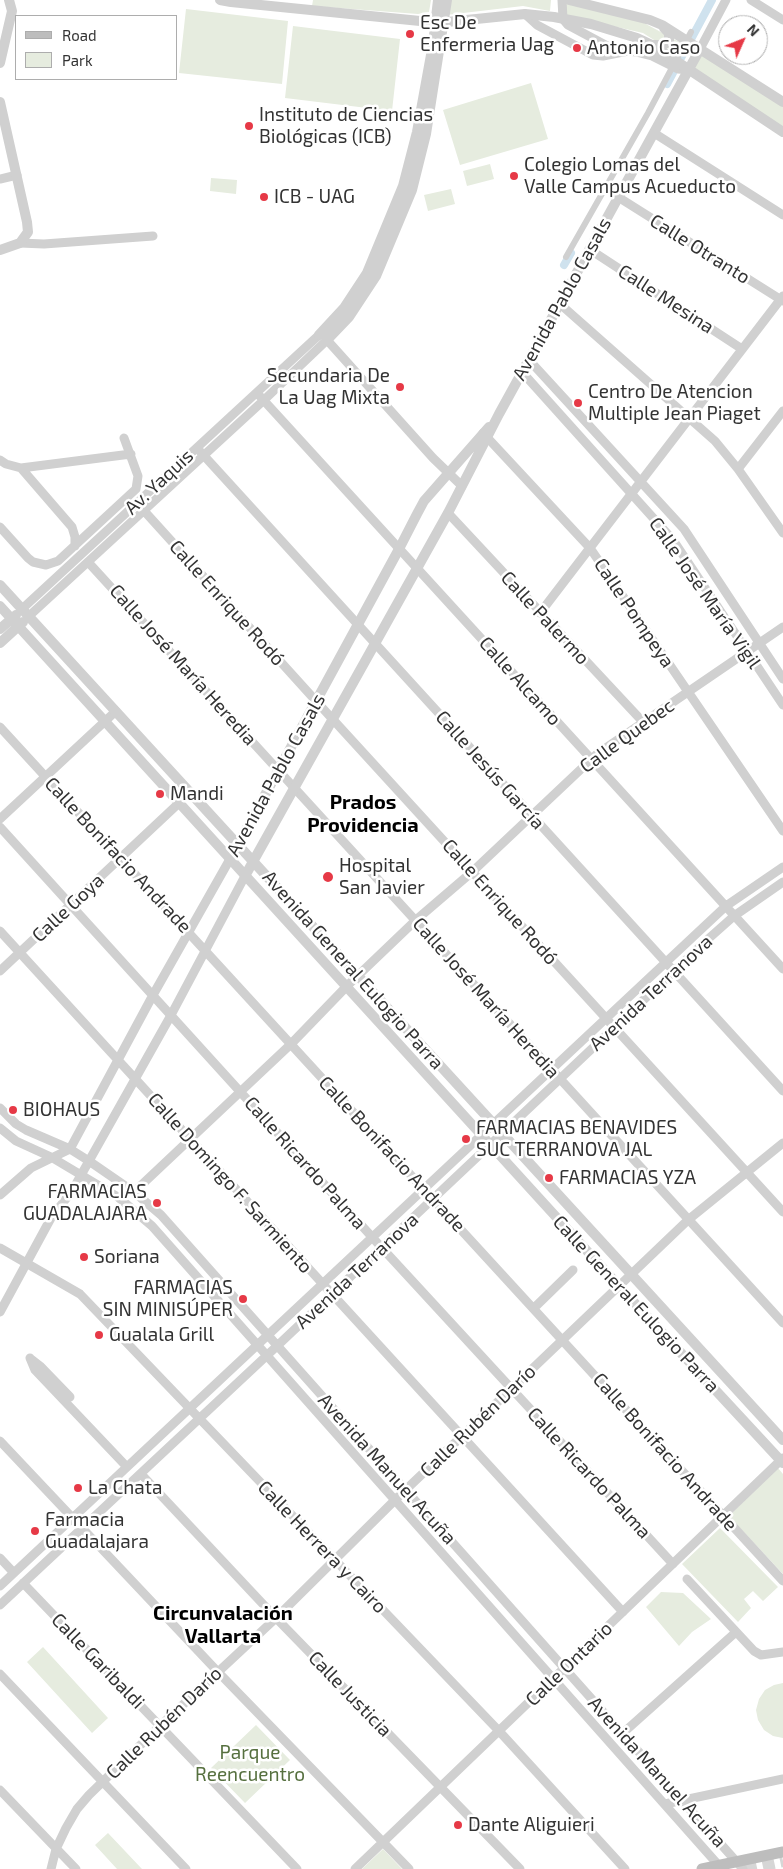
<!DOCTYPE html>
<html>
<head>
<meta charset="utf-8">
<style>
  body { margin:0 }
  #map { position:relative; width:783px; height:1869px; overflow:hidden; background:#fff; font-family:"Exo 2",sans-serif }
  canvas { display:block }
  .legend { position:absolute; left:15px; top:15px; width:162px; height:65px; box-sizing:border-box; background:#fff; border:1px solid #adadad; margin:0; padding:6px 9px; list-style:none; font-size:15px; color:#333 }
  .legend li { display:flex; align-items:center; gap:10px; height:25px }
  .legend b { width:25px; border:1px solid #adadad }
  .north { position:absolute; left:718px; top:15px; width:50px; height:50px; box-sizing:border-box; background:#fff; border:1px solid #adadad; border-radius:50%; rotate:46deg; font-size:14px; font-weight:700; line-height:20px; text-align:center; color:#333 }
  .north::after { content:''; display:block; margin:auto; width:18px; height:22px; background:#e63946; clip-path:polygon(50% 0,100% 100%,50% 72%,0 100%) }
</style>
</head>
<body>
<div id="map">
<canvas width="783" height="1869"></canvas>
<ul class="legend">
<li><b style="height:6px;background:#bdbdbd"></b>Road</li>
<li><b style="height:14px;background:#e6ecdf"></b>Park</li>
</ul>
<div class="north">N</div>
</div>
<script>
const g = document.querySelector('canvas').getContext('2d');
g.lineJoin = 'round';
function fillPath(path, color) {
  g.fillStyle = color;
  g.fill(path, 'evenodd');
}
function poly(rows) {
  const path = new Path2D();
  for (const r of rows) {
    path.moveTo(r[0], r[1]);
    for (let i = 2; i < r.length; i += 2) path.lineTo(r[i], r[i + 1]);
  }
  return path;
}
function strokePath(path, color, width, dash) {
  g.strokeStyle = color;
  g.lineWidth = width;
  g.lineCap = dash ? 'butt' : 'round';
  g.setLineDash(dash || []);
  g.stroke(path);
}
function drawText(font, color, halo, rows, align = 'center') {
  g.font = font + ' "Exo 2",sans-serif';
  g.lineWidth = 5;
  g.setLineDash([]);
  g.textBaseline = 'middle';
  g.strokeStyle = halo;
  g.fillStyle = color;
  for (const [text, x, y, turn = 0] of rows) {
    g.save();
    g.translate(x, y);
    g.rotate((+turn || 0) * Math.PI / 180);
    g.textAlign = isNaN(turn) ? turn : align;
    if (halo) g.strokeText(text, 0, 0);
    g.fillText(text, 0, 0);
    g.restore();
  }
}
fillPath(poly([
  [313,0,431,0,429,12,418,14,312,6],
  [449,0,551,0,550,11,523,6,446,15],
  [564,1,633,17,683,44,676,54,643,33,564,15],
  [186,9,288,21,282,84,179,73],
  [293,26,400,39,392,111,285,98],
  [701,53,783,104,783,128,694,70],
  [531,83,548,139,460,165,443,110],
  [490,164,494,179,467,186,463,171],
  [211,178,237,180,236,194,210,191],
  [451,189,455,204,428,211,424,195],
  [778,1468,783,1474,783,1574,729,1516],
  [720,1528,778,1587,763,1601,753,1591,744,1599,751,1608,738,1622,682,1564],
  [661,1592,683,1593,711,1619,692,1632,679,1646,646,1607],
  [43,1647,108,1718,92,1733,27,1662],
  [783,1683,783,1738,773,1736,764,1730,758,1720,756,1710,759,1699,765,1690,774,1685],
  [256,1725,290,1760,245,1803,211,1768],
  [108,1833,142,1869,117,1869,95,1845],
  [383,1849,402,1869,362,1869]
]), '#e6ecdf');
strokePath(poly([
  [667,84,712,0],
  [564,265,571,253]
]), '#cfe2ee', 8);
strokePath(poly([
  [745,1869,783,1861]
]), '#d6d6d6', 12, [12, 6]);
strokePath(poly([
  [566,257,648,113,691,32]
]), '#d0d0d0', 6);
strokePath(poly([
  [562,0,563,19,568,25,611,48,622,50],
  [751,0,783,20],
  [525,14,537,25,593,55,603,56,628,51,636,52,652,56,678,69,690,70],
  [700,49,726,0],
  [654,133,783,215],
  [0,179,17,175],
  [618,197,783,301],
  [20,243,44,244,153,236],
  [589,249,742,349],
  [560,304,715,441,738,469,783,533],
  [529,360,684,529,783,679],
  [522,372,673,540,783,705],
  [257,393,783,969],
  [483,433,590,548,783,831],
  [197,448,783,1091],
  [0,460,6,464,21,468,131,454],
  [21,468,72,527,75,537,75,546],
  [738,469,783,411],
  [137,503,316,701,783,1212],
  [448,513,643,722],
  [0,527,28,558,33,562,46,565,58,561,136,489,138,476,124,438],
  [88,562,783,1323],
  [22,609,319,335],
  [540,613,783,296],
  [29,616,264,400,327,340,433,458,462,486],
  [0,727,783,1581],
  [0,819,116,711],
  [0,827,382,1248,673,1564],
  [0,931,623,1612],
  [0,971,179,803],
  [0,1108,16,1124,26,1130,70,1149,89,1161,134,1192,161,1215,743,1869],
  [0,1128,16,1141,51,1157,118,1197,152,1226,721,1868],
  [134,1192,291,1044,347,986,416,920,472,872,597,754,783,627],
  [0,1195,31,1168,70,1149,153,995,230,859],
  [0,1248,80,1294,499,1731,625,1869],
  [534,1308,573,1270],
  [0,1312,51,1218,72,1191,89,1161,170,1017,245,876],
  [30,1358,35,1370,127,1467],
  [31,1359,40,1366,70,1397],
  [0,1441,218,1672,409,1869],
  [141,1474,276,1618,520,1869],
  [0,1558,14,1573],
  [687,1579,754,1651,761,1655,783,1652],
  [23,1583,297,1869],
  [0,1586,726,906,783,867],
  [0,1605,277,1346,707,940,734,916,783,882],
  [0,1674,186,1869],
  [623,1733,736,1632],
  [0,1790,76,1869],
  [665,1804,783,1779],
  [51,1869,56,1849,66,1828,77,1809,89,1795,160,1726,276,1618,395,1500,688,1220,783,1143],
  [355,1869,783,1458]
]), '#d0d0d0', 9);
strokePath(poly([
  [220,0,231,2,430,22,447,22,525,14,554,17,591,24,637,38,652,45,783,132],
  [569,0,650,20,662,25,783,102],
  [653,45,663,45,669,41,669,33,664,28],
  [0,63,12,11,9,0],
  [0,102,27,222,28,232,20,243,0,250],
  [319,335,344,308,367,273,403,186,417,132,433,44,438,0],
  [327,340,349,317,376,276,412,190,426,134,447,0],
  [0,585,783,1440],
  [0,606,619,1286,783,1463],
  [0,629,16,615],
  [0,643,23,622],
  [235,850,399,549,417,514,424,501,489,427],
  [245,876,448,513,499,414,700,49]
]), '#d0d0d0', 10);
strokePath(poly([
  [702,1869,783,1852]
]), '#bdbdbd', 11);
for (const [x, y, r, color] of [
  [410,34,5,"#e63946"],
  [577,48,5,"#e63946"],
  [249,126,5,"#e63946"],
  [514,176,5,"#e63946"],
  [264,197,5,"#e63946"],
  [400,387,5,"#e63946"],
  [578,403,5,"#e63946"],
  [160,794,5,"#e63946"],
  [328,877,6,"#e63946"],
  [13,1110,5,"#e63946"],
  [466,1139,5,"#e63946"],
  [549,1178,5,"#e63946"],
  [157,1203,5,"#e63946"],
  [84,1257,5,"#e63946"],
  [243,1299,5,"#e63946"],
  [99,1335,5,"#e63946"],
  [78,1488,5,"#e63946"],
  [35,1531,5,"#e63946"],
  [458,1825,5,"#e63946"]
]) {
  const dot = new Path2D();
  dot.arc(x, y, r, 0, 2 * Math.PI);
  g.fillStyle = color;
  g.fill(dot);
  strokePath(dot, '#fff', 2);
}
drawText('19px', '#333', '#fff', [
  ["Esc De",420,23],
  ["Enfermeria Uag",420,45],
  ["Antonio Caso",587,48],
  ["Instituto de Ciencias",259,115],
  ["Biológicas (ICB)",259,137],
  ["Colegio Lomas del",524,165],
  ["Valle Campus Acueducto",524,187],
  ["ICB - UAG",274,197],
  ["Secundaria De",390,376,"right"],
  ["La Uag Mixta",390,398,"right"],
  ["Centro De Atencion",588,392],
  ["Multiple Jean Piaget",588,414],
  ["Mandi",170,794],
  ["Hospital",339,866],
  ["San Javier",339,888],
  ["BIOHAUS",23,1110],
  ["FARMACIAS BENAVIDES",476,1128],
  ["SUC TERRANOVA JAL",476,1150],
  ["FARMACIAS YZA",559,1178],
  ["FARMACIAS",147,1192,"right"],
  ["GUADALAJARA",147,1214,"right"],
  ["Soriana",94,1257],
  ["FARMACIAS",233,1288,"right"],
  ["SIN MINISÚPER",233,1310,"right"],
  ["Gualala Grill",109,1335],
  ["La Chata",88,1488],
  ["Farmacia",45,1520],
  ["Guadalajara",45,1542],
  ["Dante Aliguieri",468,1825]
], 'left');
drawText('19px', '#333', '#fff', [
  ["Calle Otranto",700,249,32],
  ["Avenida Pablo Casals",562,299,-61],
  ["Calle Mesina",666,299,33],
  ["Av. Yaquis",159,482,-43],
  ["Calle José María Vigil",705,593,55],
  ["Calle Enrique Rodó",227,603,48],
  ["Calle Pompeya",634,613,56],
  ["Calle Palermo",545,618,47],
  ["Calle José María Heredia",183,665,48],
  ["Calle Alcamo",520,681,48],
  ["Calle Quebec",627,736,-36],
  ["Calle Jesús García",490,770,48],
  ["Avenida Pablo Casals",276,775,-61],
  ["Calle Bonifacio Andrade",118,855,47],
  ["Calle Enrique Rodó",500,902,48],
  ["Calle Goya",68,908,-43],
  ["Avenida General Eulogio Parra",353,970,48],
  ["Avenida Terranova",651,993,-43],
  ["Calle José María Heredia",486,998,48],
  ["Calle Bonifacio Andrade",392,1154,47],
  ["Calle Ricardo Palma",305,1163,48],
  ["Calle Domingo F. Sarmiento",230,1183,48],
  ["Avenida Terranova",357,1271,-43],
  ["Calle General Eulogio Parra",636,1304,47],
  ["Calle Rubén Darío",478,1421,-44],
  ["Calle Bonifacio Andrade",665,1452,48],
  ["Avenida Manuel Acuña",387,1469,48],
  ["Calle Ricardo Palma",589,1473,47],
  ["Calle Herrera y Cairo",322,1547,46],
  ["Calle Garibaldi",98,1661,46],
  ["Calle Ontario",569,1664,-44],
  ["Calle Justicia",350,1694,46],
  ["Calle Rubén Darío",164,1723,-44],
  ["Avenida Manuel Acuña",657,1772,48]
]);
drawText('19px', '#56703f', '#fff', [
  ["Parque",250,1753],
  ["Reencuentro",250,1775]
]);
drawText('bold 20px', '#000', '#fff', [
  ["Prados",363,802],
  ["Providencia",363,825],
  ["Circunvalación",223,1613],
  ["Vallarta",223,1636]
]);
</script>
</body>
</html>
